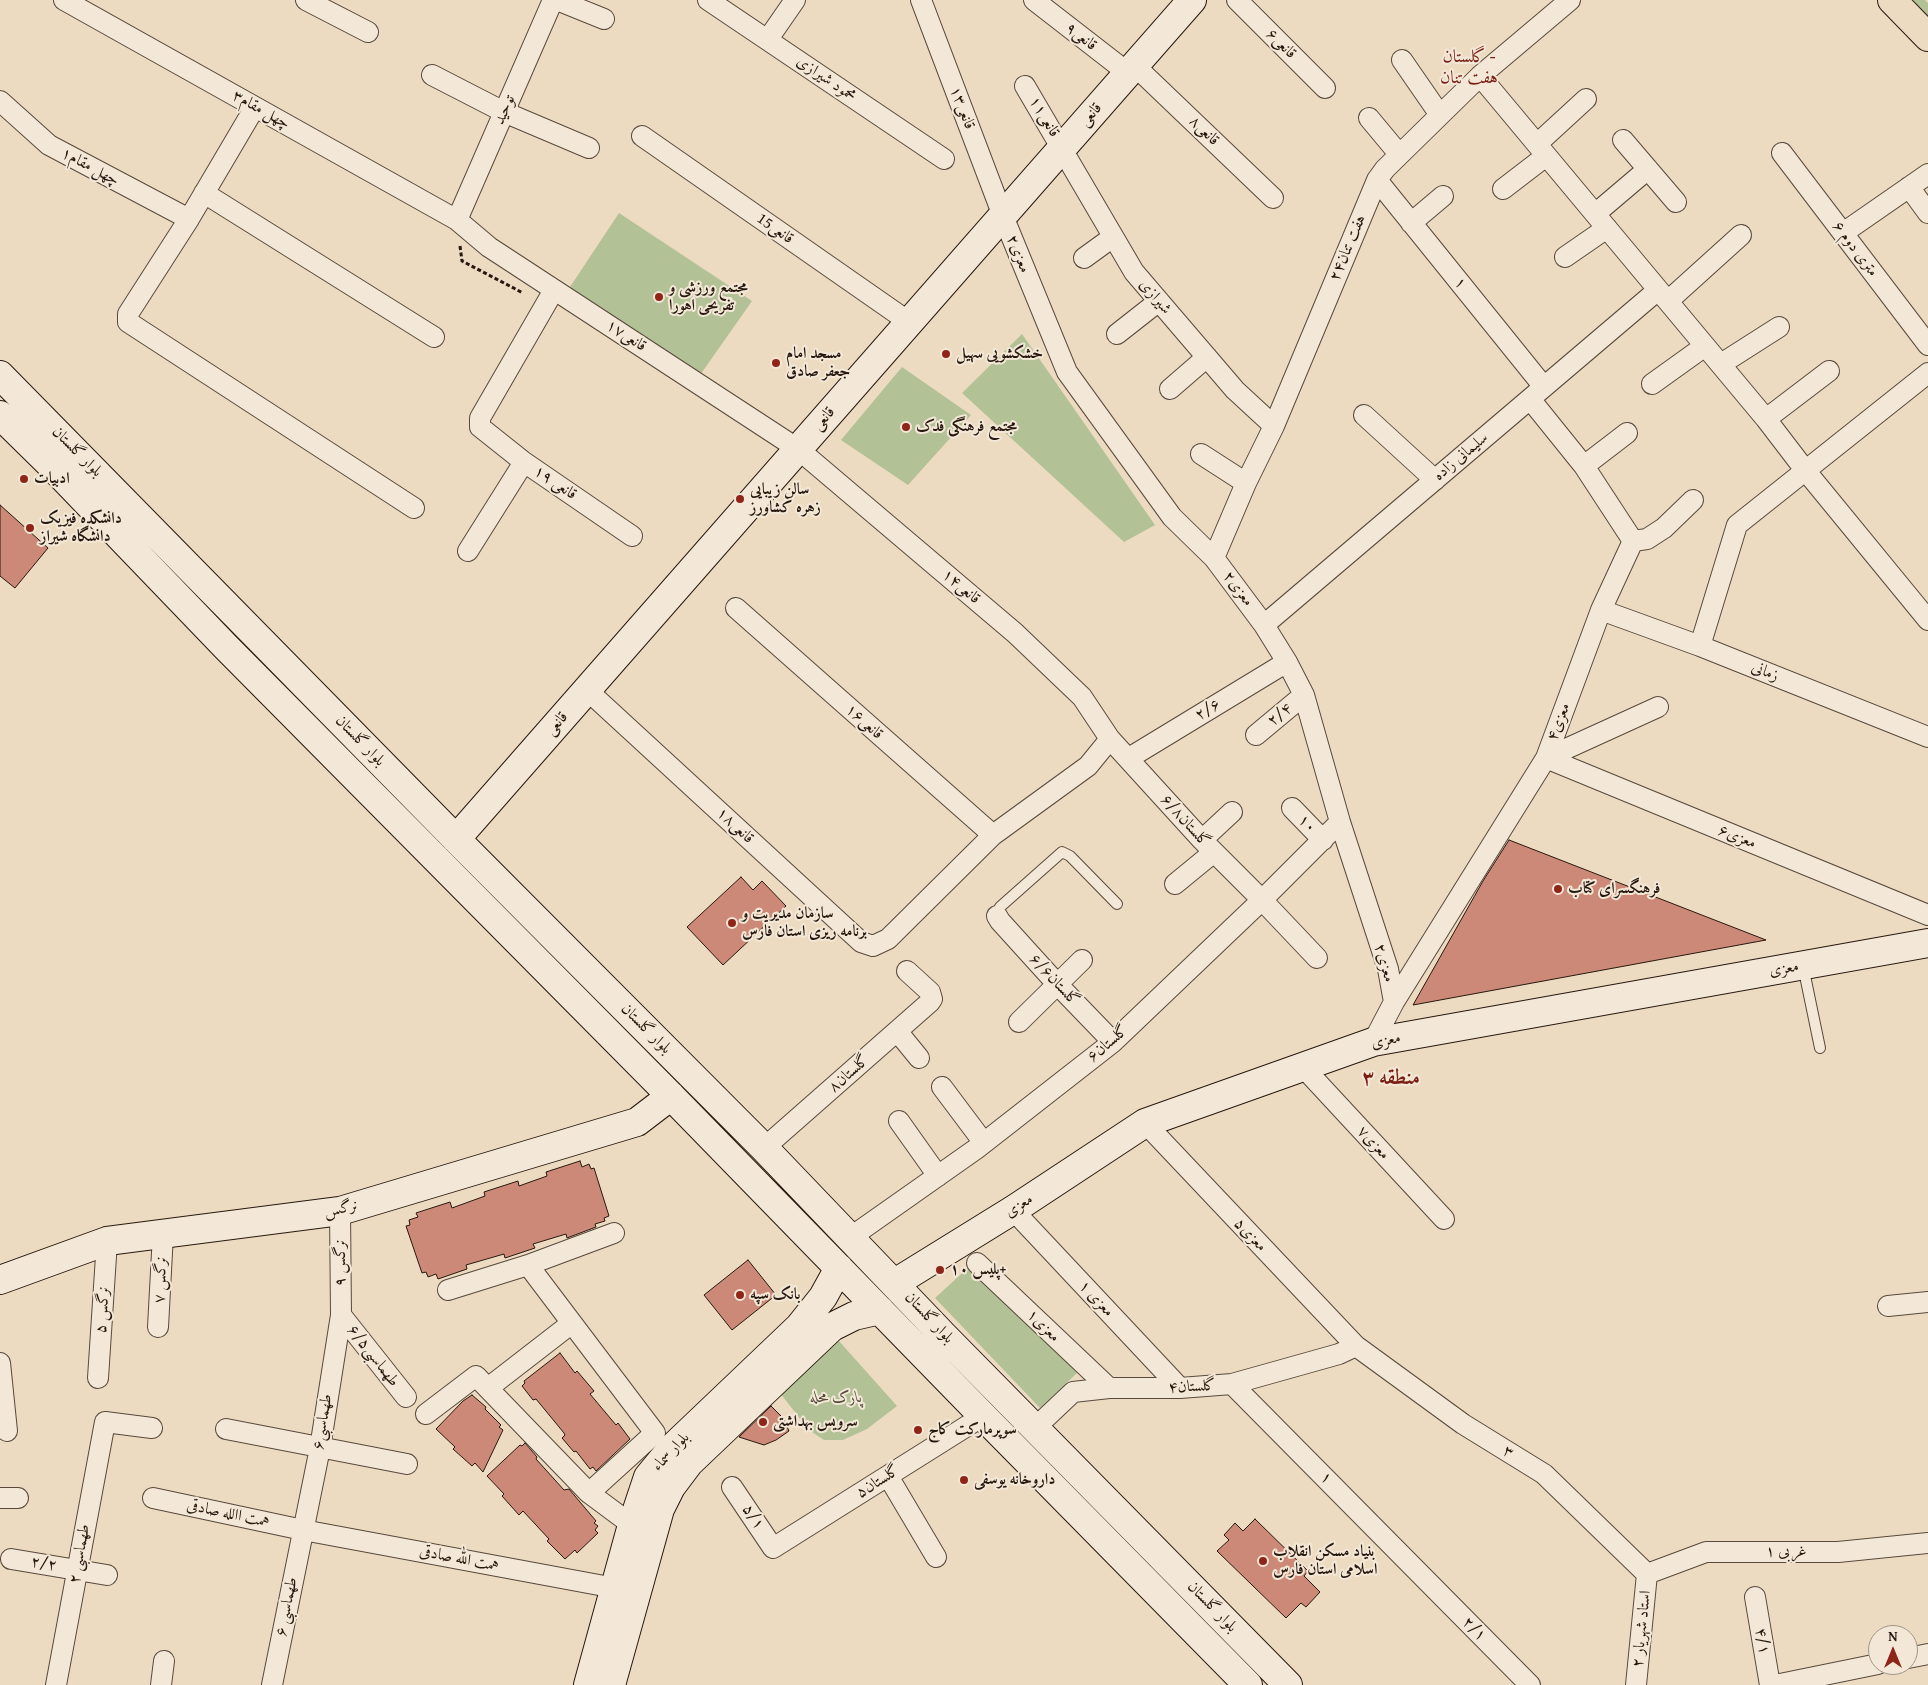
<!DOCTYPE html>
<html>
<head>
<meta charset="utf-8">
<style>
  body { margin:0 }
  #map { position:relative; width:1928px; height:1685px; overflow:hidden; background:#ecdbc1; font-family:"Gentium Book Plus",serif }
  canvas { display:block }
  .north { position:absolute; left:1868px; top:1625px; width:50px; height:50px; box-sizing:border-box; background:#f3e8d7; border:1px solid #a19587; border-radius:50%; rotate:0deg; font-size:14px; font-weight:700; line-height:20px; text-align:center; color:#27180f }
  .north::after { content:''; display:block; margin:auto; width:18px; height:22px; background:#8f2418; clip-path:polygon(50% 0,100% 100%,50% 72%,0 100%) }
</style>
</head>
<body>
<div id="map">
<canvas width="1928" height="1685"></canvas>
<div class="north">N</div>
</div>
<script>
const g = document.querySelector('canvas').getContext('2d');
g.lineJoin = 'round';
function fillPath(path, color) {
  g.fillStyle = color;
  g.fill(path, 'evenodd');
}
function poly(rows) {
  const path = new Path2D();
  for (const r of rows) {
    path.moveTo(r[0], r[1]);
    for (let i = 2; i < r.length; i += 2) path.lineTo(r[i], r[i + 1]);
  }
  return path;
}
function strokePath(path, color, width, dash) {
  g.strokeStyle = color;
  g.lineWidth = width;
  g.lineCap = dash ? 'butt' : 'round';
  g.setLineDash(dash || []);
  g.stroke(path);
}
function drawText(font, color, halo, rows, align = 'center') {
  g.font = font + ' "Gentium Book Plus",Amiri,serif';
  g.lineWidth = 4;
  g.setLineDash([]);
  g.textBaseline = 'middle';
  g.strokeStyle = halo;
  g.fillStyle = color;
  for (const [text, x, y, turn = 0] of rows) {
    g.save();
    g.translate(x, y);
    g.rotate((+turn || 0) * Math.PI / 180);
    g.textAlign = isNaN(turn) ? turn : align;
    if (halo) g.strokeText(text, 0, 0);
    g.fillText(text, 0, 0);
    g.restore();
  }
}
fillPath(poly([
  [1913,0,1925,0,1928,3,1928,17],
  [619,213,752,301,698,378,566,293],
  [1022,334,1155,525,1124,542,962,393],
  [902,367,971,415,908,485,841,440],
  [972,1264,1077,1373,1040,1408,935,1298],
  [839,1341,897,1406,867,1429,843,1440,824,1440,809,1430,780,1393]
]), '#b3c196');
const building = poly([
  [0,505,48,548,15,588,0,576,0,505],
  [1509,840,1766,940,1413,1005,1483,881,1509,840],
  [741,877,753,890,762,881,786,906,723,965,687,927,741,877],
  [580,1161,582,1167,589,1164,591,1169,594,1168,609,1216,604,1218,605,1221,595,1224,596,1227,567,1238,566,1234,533,1244,535,1248,505,1258,504,1254,466,1265,467,1269,438,1279,436,1274,428,1277,426,1272,422,1273,406,1226,410,1225,409,1220,418,1217,416,1213,450,1202,452,1208,485,1196,484,1192,518,1181,519,1186,547,1176,546,1172,580,1161],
  [748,1260,776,1295,732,1330,704,1295,748,1260],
  [560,1353,575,1373,577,1371,594,1391,590,1394,616,1425,618,1423,630,1439,596,1471,593,1467,590,1469,576,1451,574,1452,562,1438,565,1435,564,1433,536,1399,533,1400,522,1386,525,1383,524,1381,560,1353],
  [472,1395,486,1407,485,1409,501,1425,499,1427,503,1430,483,1472,475,1463,472,1466,453,1449,455,1447,436,1429,463,1401,472,1395],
  [771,1406,783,1418,789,1431,776,1440,764,1445,739,1437,771,1406],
  [525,1443,537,1457,536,1459,564,1490,569,1489,596,1521,594,1523,598,1526,595,1530,598,1533,577,1553,575,1550,565,1559,547,1541,549,1539,523,1511,519,1515,502,1496,504,1494,487,1476,520,1445,522,1446,525,1443],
  [1255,1519,1308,1571,1304,1576,1320,1592,1306,1607,1301,1603,1286,1618,1217,1551,1229,1540,1224,1535,1235,1523,1243,1531,1255,1519]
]);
fillPath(building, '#cc8978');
strokePath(building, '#27180f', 1);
const lane = poly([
  [997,916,1000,907,1062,852,1070,856,1117,904],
  [1803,966,1820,1048]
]);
const street = poly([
  [64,0,457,220,489,247,798,449,1015,633,1082,697,1110,739,1202,840,1262,900,1317,958],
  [306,0,368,32],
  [557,0,604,19],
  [708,0,944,159],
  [921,0,1003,216,1067,372,1172,517,1214,558,1264,625,1287,662,1304,695,1340,822,1388,969,1394,1002],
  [1034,0,1128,73],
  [1237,0,1325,88],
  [768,39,795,0],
  [1402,60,1440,115],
  [1134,65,1273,198],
  [432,75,504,112,589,148],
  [1480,76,1766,419,1805,470,1928,620],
  [1025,86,1134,272,1235,390,1274,426],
  [0,101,49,145,189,219],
  [255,107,189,219,128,314,128,322,414,508],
  [1369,118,1399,154],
  [642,136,909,322],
  [1623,140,1676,202],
  [1537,144,1586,99],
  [1782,153,1928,345],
  [1377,180,1544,387],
  [1909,187,1928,213],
  [1503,189,1546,156],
  [204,193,434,337],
  [1595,214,1648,169],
  [457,220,553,0],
  [1411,223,1443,196],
  [1843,233,1928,174],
  [1565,257,1607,228],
  [1084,258,1113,237],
  [554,290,480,418,480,427,524,462,632,536],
  [1668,301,1741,235],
  [1117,334,1159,301],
  [1721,364,1779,327],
  [1652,384,1705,346],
  [1170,389,1207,357],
  [1364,415,1435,480],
  [1766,419,1829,371],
  [1201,454,1246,483],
  [1584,466,1627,433],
  [1633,541,1647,539,1664,528,1693,500],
  [468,551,524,462],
  [1214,558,1246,483,1274,426,1377,180,1385,169,1480,76,1570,0],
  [736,608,993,835],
  [1601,610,1700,646,1928,737],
  [1264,625,1658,290],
  [1700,646,1737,525,1928,373],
  [587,690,861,942,873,946,888,939,993,835,1088,766,1110,739],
  [1256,735,1304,695],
  [1129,758,1287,662],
  [1546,758,1928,915],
  [1546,758,1658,707],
  [1292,808,1323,840],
  [1202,840,1232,812],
  [1175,884,1214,852],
  [997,916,1000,921,1058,985,1113,1042],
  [1019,1022,1082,960],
  [897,1031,919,1058],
  [1373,1042,1394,1002,1546,758,1601,610,1633,541,1584,466,1530,399],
  [1303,1067,1444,1219],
  [942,1087,984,1143],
  [899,1121,938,1176],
  [1145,1123,1356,1346,1463,1424,1544,1474,1647,1574],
  [764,1148,930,1002,932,999,930,992,907,971],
  [1013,1210,1180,1388],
  [851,1237,976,1149,1113,1042,1262,900,1340,822],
  [977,1263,1109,1388],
  [528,1265,655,1433,589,1493],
  [448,1290,528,1265,614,1233],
  [1888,1306,1928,1302],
  [341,1315,406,1397],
  [158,1327,163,1234],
  [0,1363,7,1431],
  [98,1378,107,1241],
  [1232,1384,1530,1685],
  [488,1388,572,1323],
  [426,1414,476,1376,589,1493,632,1525],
  [1036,1427,1073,1392,1109,1388,1180,1388,1232,1384,1339,1354,1356,1346],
  [226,1429,407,1464],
  [888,1476,936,1557],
  [732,1487,773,1548,983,1416],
  [0,1498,18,1498],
  [153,1498,303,1530,615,1588],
  [11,1559,107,1575],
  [1647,1574,1706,1552,1838,1552,1928,1543],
  [1755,1597,1770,1685],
  [1908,1658,1928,1654],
  [56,1685,105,1422,152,1428],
  [161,1685,164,1661],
  [272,1685,320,1448,341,1315,340,1211],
  [1636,1685,1647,1574],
  [1775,1685,1878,1664]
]);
const secondary = poly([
  [0,375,456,839,764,1148,944,1336,1288,1685],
  [0,415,52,466,226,647,671,1096,983,1416,1248,1685],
  [456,839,1192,0],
  [0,1280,107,1241,340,1211,637,1122,671,1096],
  [895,1283,1013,1210,1145,1123,1373,1042,1928,943],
  [588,1685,632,1525,648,1477,672,1448,799,1327,823,1297,839,1268],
  [611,1685,660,1509,671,1487,689,1463,832,1327,854,1316,880,1310]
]);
const primary = poly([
  [1892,0,1928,37]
]);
strokePath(lane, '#58493c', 12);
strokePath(street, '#58493c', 22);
strokePath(secondary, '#27180f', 30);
strokePath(primary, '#27180f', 30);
strokePath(poly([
  [460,246,462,261,523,293]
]), '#27180f', 3, [4, 2.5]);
strokePath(lane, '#f3e8d7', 10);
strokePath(street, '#f3e8d7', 20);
strokePath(secondary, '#f3e8d7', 28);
strokePath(primary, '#ecdbc1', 28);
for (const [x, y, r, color] of [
  [659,297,5,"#8f2418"],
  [946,354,5,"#8f2418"],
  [776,363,5,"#8f2418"],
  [906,427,5,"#8f2418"],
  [24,479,5,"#8f2418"],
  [740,499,5,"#8f2418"],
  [30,528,5,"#8f2418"],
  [1558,889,5,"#8f2418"],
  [732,923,5,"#8f2418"],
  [940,1270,5,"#8f2418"],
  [740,1295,5,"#8f2418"],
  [763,1422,5,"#8f2418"],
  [918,1430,5,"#8f2418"],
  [964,1480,5,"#8f2418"],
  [1263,1561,5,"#8f2418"]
]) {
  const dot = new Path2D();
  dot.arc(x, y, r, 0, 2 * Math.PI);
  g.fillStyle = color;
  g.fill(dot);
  strokePath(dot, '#f3e8d7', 2);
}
drawText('16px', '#27180f', '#f3e8d7', [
  ["۹قانعی",1081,37,38],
  ["۶قانعی",1281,44,45],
  ["محمود شیرازی",826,79,34],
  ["۱۳قانعی",962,108,69],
  ["چهل مقام۳",261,110,29],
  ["توحید",505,110,-66],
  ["قانعی",1091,115,-49],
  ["۱۱قانعی",1044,117,59],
  ["۸قانعی",1204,131,44],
  ["چهل مقام۱",90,167,28],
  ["15قانعی",775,229,35],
  ["هفت تنان۲۴",1348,248,-67],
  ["۶ متری دوم",1855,249,53],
  ["۲معزی",1018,254,68],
  ["۱",1460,283,51],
  ["شیرازی",1155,297,50],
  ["۱۷قانعی",626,336,33],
  ["قانعی",824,419,-49],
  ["بلوار گلستان",77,452,45],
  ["سلیمانی زاده",1461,457,-40],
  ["قانعی ۱۹",555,483,34],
  ["۱۴قانعی",961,587,40],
  ["۲معزی",1238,589,53],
  ["زمانی",1765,672,22],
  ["۲/۶",1208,710,-31],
  ["۲/۴",1280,715,-39],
  ["۱۶قانعی",864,722,42],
  ["۴معزی",1559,722,-69],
  ["قانعی",557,724,-49],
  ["بلوار گلستان",360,741,46],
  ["۶/۸گلستان",1185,821,48],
  ["۱۰",1307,824,45],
  ["۱۸قانعی",735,826,43],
  ["۶معزی",1737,837,22],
  ["۲معزی",1384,963,74],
  ["معزی",1784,969,-10],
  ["۶/۶گلستان",1054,980,47],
  ["بلوار گلستان",646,1029,45],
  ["معزی",1386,1041,-12],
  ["گلستان۶",1108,1044,-40],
  ["گلستان۸",849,1074,-41],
  ["۷معزی",1373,1143,47],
  ["معزی",1019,1206,-33],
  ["نرگس",341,1209,-12],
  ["۵معزی",1250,1235,46],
  ["۹ نرگس",341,1263,-90],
  ["۷ نرگس",161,1280,-87],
  ["معزی ۱",1096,1299,47],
  ["۵ نرگس",103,1310,-86],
  ["بلوار گلستان",929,1318,47],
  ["۱معزی",1043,1326,44],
  ["۶/۵طهماسبی",373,1356,52],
  ["گلستان۴",1192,1387,-3],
  ["۶طهماسبی",323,1422,-81],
  ["بلوار سماء",671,1452,-47],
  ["۳",1508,1452,32],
  ["۱",1326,1478,45],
  ["گلستان۵",878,1482,-32],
  ["همت االله صادقی",228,1514,12],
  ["۵/۱",753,1517,56],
  ["۱ غربی",1786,1552],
  ["۲ طهماسبی",80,1554,-80],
  ["همت الله صادقی",459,1559,11],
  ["۲/۲",44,1564,10],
  ["۶ طهماسبی",287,1607,-79],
  ["بلوار گلستان",1212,1607,46],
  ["۲/۱",1474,1629,45],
  ["استاد شهریار ۲",1642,1629,-84],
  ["۴/۱",1762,1641,80]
]);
drawText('bold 16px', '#27180f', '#f3e8d7', [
  ["مجتمع ورزشی و",669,288],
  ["تفریحی اهورا",669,306],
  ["مسجد امام",786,354],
  ["جعفر صادق",786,372],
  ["خشکشویی سهیل",956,354],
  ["مجتمع فرهنگی فدک",916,427],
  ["ادبیات",34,479],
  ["سالن زیبایی",750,490],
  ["زهره کشاورز",750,508],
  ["دانشکده فیزیک",40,519],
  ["دانشگاه شیراز",40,537],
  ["فرهنگسرای کتاب",1568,889],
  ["سازمان مدیریت و",742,914],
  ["برنامه ریزی استان فارس",742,932],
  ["پلیس ۱۰+",950,1270],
  ["بانک سپه",750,1295],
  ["سرویس بهداشتی",773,1422],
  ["سوپرمارکت کاج",928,1430],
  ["داروخانه یوسفی",974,1480],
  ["بنیاد مسکن انقلاب",1273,1552],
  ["اسلامی استان فارس",1273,1570]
], 'left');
drawText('italic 16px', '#514b38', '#f3e8d7', [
  ["پارک محله",836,1398]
]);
drawText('18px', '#7a1f14', '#f3e8d7', [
  ["گلستان -",1469,57],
  ["هفت تنان",1469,78]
]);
drawText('bold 21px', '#7a1f14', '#f3e8d7', [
  ["منطقه ۳",1391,1079]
]);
</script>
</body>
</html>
